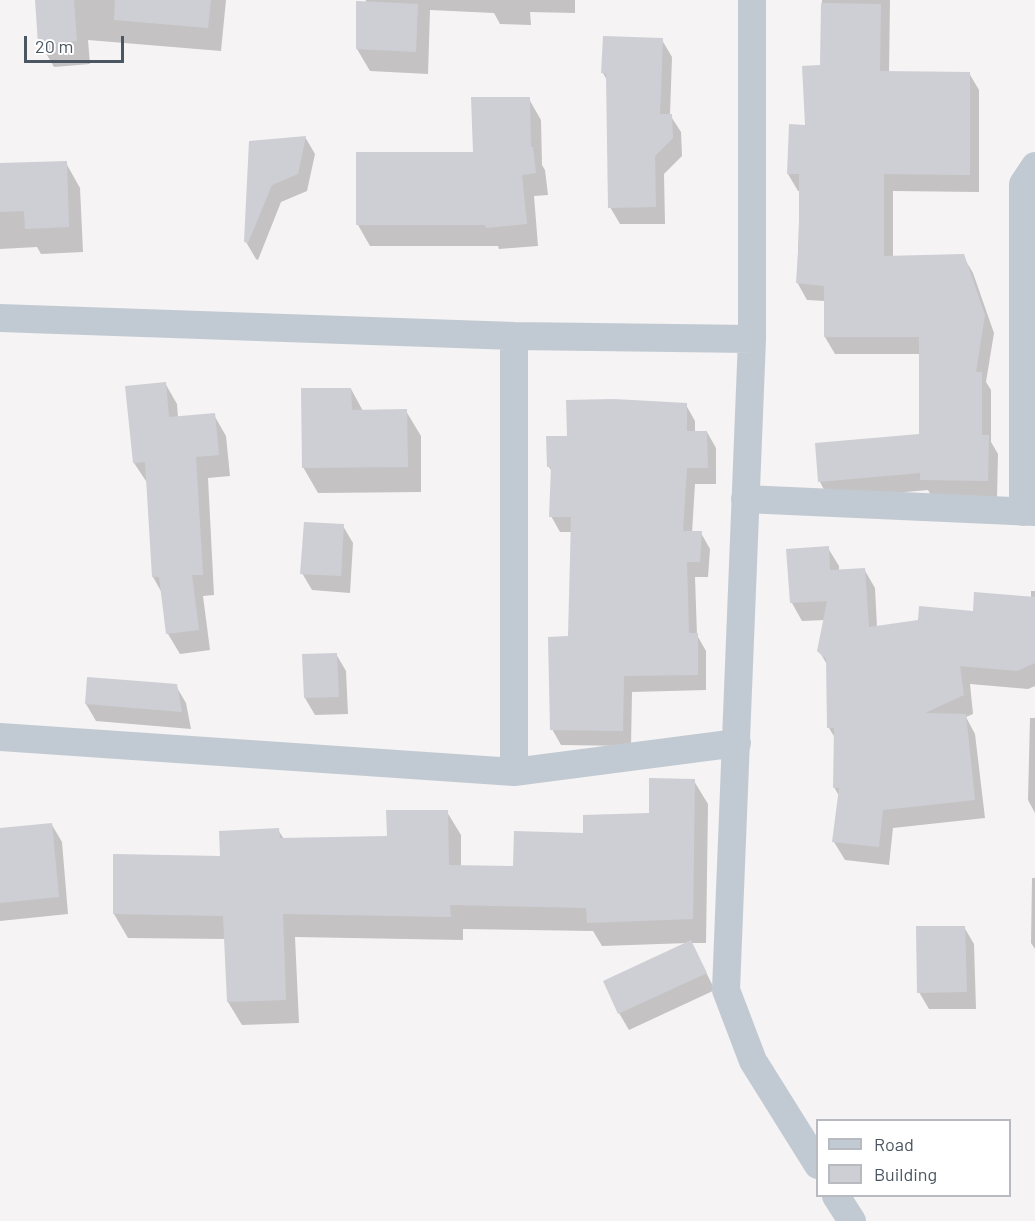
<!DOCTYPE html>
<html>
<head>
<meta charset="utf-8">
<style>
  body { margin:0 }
  #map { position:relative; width:1035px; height:1221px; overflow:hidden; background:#f5f3f3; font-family:Barlow,sans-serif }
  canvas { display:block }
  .legend { position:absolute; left:816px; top:1119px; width:195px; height:78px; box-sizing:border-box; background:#fff; border:2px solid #b7bbc0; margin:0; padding:8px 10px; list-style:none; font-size:18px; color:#4a5661 }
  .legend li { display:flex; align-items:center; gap:12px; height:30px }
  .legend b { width:30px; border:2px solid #b7bbc0 }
  .scale { position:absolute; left:24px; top:36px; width:100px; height:27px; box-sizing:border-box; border:3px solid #4a5661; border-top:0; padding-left:8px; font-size:18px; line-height:21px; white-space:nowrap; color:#4a5661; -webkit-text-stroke:4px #fff; paint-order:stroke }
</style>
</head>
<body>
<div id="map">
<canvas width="1035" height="1221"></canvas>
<ul class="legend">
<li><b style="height:8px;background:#c1cad2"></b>Road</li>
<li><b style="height:16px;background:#cdcfd5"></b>Building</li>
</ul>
<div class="scale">20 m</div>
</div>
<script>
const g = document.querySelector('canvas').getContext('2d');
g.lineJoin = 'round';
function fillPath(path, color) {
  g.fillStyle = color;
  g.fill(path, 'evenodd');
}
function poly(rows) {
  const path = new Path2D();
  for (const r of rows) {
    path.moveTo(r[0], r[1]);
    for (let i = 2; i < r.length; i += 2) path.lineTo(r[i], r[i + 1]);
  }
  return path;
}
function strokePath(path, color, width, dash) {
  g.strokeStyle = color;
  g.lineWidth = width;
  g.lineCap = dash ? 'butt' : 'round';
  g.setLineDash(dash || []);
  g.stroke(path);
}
fillPath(poly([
  [36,0,226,0,221,51,88,40,90,64,54,67,40,43],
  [366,0,575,0,575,13,530,12,531,25,500,24,494,13,430,10,428,74,370,71,357,49],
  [822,0,890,0,889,72,969,73,979,90,979,192,893,191,893,258,963,256,973,273,994,333,986,382,991,390,991,442,998,454,997,498,932,497,928,490,829,499,820,482,816,444,920,435,920,354,835,354,825,337,825,301,807,300,797,282,800,191,798,191,788,174,807,126,822,67],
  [662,40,672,57,670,115,681,132,682,156,664,174,665,224,620,224,610,207,608,82,603,73],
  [529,99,541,120,542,165,545,170,548,195,534,196,538,246,499,249,498,246,370,246,358,225,475,154],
  [305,137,315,154,307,191,281,202,258,260,256,259,246,242,251,143],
  [66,163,80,188,83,252,41,254,37,247,0,249,0,165],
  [165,383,177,404,178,418,214,415,226,436,230,476,208,478,214,595,203,596,210,650,180,654,168,634,162,593,153,577,148,484,134,463,126,387],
  [351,389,363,411,406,411,421,436,421,492,318,493,303,467],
  [686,405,695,421,695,432,707,432,716,448,716,484,695,484,692,533,701,533,710,549,708,577,695,577,697,635,706,651,706,690,632,692,631,746,561,745,552,729,569,638,572,532,560,532,551,516,552,472,549,467,568,438],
  [343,526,353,543,350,593,312,590,302,573],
  [828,548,839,566,839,571,864,569,875,588,877,627,974,612,1031,598,1031,591,1035,591,1035,686,1028,689,970,684,973,714,966,717,975,734,985,818,893,828,889,865,845,860,834,842,839,796,834,787,835,738,829,728,828,666,819,651,825,620,802,621,792,603],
  [336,654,346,671,348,714,315,715,305,698],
  [176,686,186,703,191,729,96,721,86,704],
  [1030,718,1035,718,1035,813,1028,800],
  [694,781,708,804,706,943,691,943,715,990,629,1030,619,1013,688,943,602,946,593,931,463,929,463,940,295,937,299,1023,242,1025,228,1002,226,939,128,938,114,914,278,830,284,839,389,837,447,812,461,835,461,867,515,868,585,835,650,815],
  [52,825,62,842,68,914,0,921,0,848],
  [1032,878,1035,878,1035,949,1031,943],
  [964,927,974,944,976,1009,929,1009,919,992]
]), '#0003');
fillPath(poly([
  [35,0,74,0,77,41,38,44],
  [115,0,211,0,208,28,114,20],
  [356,1,418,4,416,52,356,49],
  [821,3,881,4,880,71,970,72,970,175,884,174,884,256,964,254,985,315,976,372,982,372,982,435,989,435,988,481,920,480,920,473,818,482,815,443,919,434,919,337,824,337,824,286,796,283,799,238,799,174,787,174,789,124,805,125,802,66,820,65],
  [603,36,663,38,660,114,672,114,673,138,655,156,656,207,608,208,606,74,601,73],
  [471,97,530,97,531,147,533,147,536,173,522,175,527,224,486,228,485,225,356,225,356,152,473,152],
  [306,136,298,174,272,185,248,243,244,242,249,141],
  [67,161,69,227,25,229,24,211,0,212,0,163],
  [166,382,169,417,215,413,219,455,196,457,203,575,192,575,199,630,166,634,159,577,152,577,145,462,133,463,125,386],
  [301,388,351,388,352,410,407,409,408,467,302,468],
  [614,399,687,403,687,431,707,431,708,468,687,468,683,531,702,531,700,562,687,562,689,633,698,633,698,675,624,676,623,731,550,730,548,637,568,636,571,517,549,517,551,467,547,467,546,436,567,436,566,400],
  [304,522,344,524,341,576,300,574],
  [829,546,830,570,865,568,869,627,918,620,919,606,973,611,974,592,1035,597,1035,663,1017,671,960,666,964,695,925,713,966,714,975,800,883,810,879,847,832,842,839,788,833,788,834,728,827,728,826,659,817,651,827,601,790,603,786,549],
  [337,653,339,697,304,698,302,654],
  [87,677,177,684,182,712,85,704],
  [649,778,695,779,693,919,587,923,586,908,450,905,451,917,283,914,286,1000,227,1002,223,916,113,914,113,854,220,856,219,831,279,828,280,838,387,836,386,810,448,810,449,865,513,866,514,831,583,833,583,815,649,813],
  [52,823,59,897,0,903,0,828],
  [916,926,965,926,967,992,917,993],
  [691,940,707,973,618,1014,603,981]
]), '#cdcfd5');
strokePath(poly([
  [752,0,752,339,726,990,753,1061,818,1165],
  [0,318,514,336,752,339],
  [514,336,514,772],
  [745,499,1035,512],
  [1023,512,1023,184,1035,166],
  [0,737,514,772,737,743],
  [836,1196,852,1221]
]), '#c1cad2', 28);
</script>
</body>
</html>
